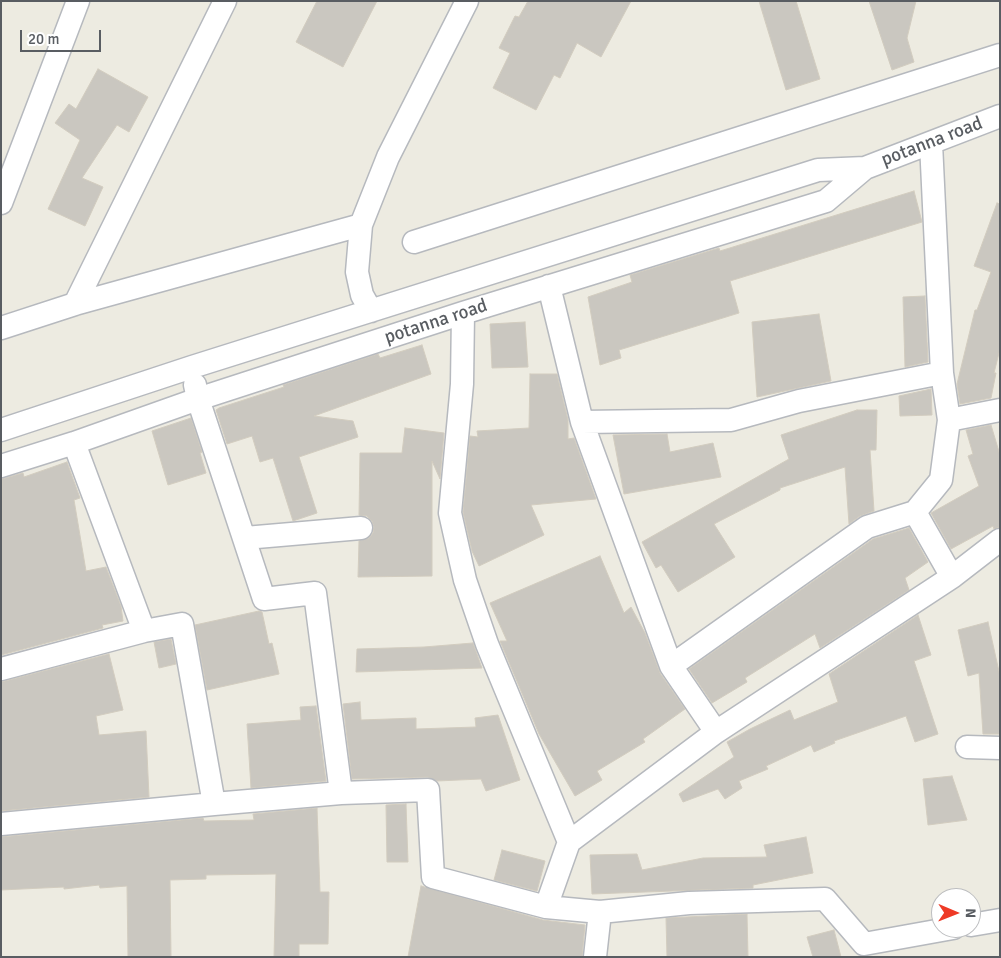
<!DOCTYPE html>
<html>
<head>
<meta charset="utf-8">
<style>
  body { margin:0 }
  #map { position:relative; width:1001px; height:958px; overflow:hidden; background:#edebe1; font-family:Signika,sans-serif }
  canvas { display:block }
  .frame { position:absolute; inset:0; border:2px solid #595d62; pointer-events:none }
  .north { position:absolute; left:931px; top:888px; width:50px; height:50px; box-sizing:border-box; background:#fff; border:1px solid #bdbec0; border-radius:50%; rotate:91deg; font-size:14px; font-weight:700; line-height:20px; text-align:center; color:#595d62 }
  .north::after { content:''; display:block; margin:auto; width:18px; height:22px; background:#ee3a26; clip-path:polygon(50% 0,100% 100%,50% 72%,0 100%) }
  .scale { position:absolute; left:20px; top:30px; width:81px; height:22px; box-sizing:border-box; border:2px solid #595d62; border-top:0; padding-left:6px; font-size:15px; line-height:18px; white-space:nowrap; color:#595d62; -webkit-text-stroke:4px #fff; paint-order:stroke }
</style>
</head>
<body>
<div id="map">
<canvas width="1001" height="958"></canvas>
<div class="frame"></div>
<div class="north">N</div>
<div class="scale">20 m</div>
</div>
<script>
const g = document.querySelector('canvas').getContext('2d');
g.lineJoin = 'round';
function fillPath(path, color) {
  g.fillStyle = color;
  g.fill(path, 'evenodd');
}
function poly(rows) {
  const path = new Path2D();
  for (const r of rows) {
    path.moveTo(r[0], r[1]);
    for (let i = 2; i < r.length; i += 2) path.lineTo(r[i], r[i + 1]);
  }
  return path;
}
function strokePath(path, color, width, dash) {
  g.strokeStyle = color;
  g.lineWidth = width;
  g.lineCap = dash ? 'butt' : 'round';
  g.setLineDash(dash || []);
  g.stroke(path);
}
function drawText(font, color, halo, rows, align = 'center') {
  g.font = font + ' Signika,sans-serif';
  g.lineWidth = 4;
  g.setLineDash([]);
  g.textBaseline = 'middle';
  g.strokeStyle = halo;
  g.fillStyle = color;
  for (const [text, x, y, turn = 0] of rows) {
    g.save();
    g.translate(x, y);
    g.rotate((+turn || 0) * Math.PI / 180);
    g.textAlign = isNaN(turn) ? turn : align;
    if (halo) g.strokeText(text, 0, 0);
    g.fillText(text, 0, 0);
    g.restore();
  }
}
const building = poly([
  [317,1,377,1,343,67,296,42,317,1],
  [528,1,631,1,601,57,577,43,560,78,554,75,536,110,493,88,510,53,499,48,515,16,519,17,528,1],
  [759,1,796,1,820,79,786,90,759,1],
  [869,1,916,1,907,38,914,62,892,70,869,1],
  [98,69,148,97,129,132,117,125,82,178,103,187,85,226,48,209,80,140,55,123,69,104,76,109,98,69],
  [914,191,922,222,730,281,739,313,619,350,621,358,600,365,588,297,632,282,630,275,719,248,720,251,914,191],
  [997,203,1000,204,1000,349,994,373,996,373,991,398,960,404,957,384,975,310,977,310,991,272,974,266,997,203],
  [925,296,928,362,905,367,903,297,925,296],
  [819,314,831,381,757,397,752,322,819,314],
  [525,322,528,367,492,368,490,324,525,322],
  [422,345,431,374,314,416,353,421,358,437,299,457,317,513,293,521,273,458,260,462,252,436,227,444,216,410,219,408,284,387,283,385,378,354,380,358,422,345],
  [530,374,557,374,568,420,568,439,574,438,596,499,531,505,544,535,479,566,472,551,463,512,470,436,478,437,477,431,529,428,530,374],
  [931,389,932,415,900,416,899,396,931,389],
  [857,410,877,410,876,450,870,450,874,511,860,516,849,524,845,467,780,488,780,490,714,524,735,557,678,592,661,565,656,568,642,542,789,459,781,435,857,410],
  [191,418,202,452,200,453,206,473,168,485,152,431,191,418],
  [991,425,1000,455,1000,527,994,529,993,526,951,549,931,513,979,486,968,456,973,454,966,430,991,425],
  [405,428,444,433,440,479,432,461,432,576,358,577,359,541,369,538,373,533,374,527,372,521,367,516,359,515,360,453,402,453,405,428],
  [667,434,670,452,713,443,721,477,624,494,613,435,667,434],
  [67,462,80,498,74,500,86,571,106,567,121,606,123,621,102,625,103,628,1,655,2,479,23,473,24,477,67,462],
  [909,528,928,562,905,578,909,590,820,648,815,634,745,678,747,682,712,703,689,669,873,539,909,528],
  [600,556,624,613,631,607,645,633,660,673,685,709,643,739,645,742,597,771,602,780,575,796,539,734,500,641,507,641,490,603,600,556],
  [259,611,262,612,269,644,272,643,279,674,207,690,195,625,259,611],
  [918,615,931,655,914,661,938,734,915,742,906,716,834,741,835,743,814,752,811,745,766,766,768,769,739,781,742,788,725,799,718,789,683,802,679,794,734,757,727,742,750,729,790,710,794,720,838,702,829,674,918,615],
  [988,622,1000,676,1000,734,983,734,979,673,968,676,958,630,988,622],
  [171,639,176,664,159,668,154,642,171,639],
  [473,643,482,668,356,672,357,649,424,647,473,643],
  [109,654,123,710,96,716,99,735,146,731,149,797,1,811,1,682,109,654],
  [360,702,361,720,416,718,416,729,476,727,475,718,498,715,520,780,486,791,481,779,437,781,428,777,352,779,343,704,360,702],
  [316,706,326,781,251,788,247,724,301,720,300,707,316,706],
  [952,776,967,820,928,825,923,779,952,776],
  [406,804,408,862,387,862,386,805,406,804],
  [317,808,320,892,329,892,328,944,299,944,299,957,274,957,276,874,206,875,206,879,170,880,171,957,128,957,127,886,100,888,99,885,64,889,64,887,1,890,1,837,203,818,204,821,254,820,253,814,317,808],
  [806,837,813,873,753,885,753,888,592,894,590,855,637,854,642,870,703,858,767,857,764,845,806,837],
  [502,850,545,861,537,891,494,880,502,850],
  [421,886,543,920,585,925,582,957,408,957,421,886],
  [747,914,748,957,667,957,666,918,747,914],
  [834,930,841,957,813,957,807,937,834,930]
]);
fillPath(building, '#cac7c0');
strokePath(building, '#d2ccbf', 1);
const street = poly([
  [1,203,78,1],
  [361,225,357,272,362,295,371,311],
  [414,242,1000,55],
  [549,286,582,422,671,666,716,732],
  [75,304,225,1],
  [463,313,462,384,450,513,465,580,487,644,569,842,716,732,952,577,1000,540],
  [1,328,75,304,361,225,388,157,467,1],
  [195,385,198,399,264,599,315,593,341,793],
  [949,420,1000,410],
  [582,422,731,420,799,401,942,373],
  [1,430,192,367,818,170,865,168,1000,116],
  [74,443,144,631],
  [1,466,74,443,198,399,463,313,826,201,865,168],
  [915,512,952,577],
  [245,538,361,528],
  [671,666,867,527,915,512,941,480,949,420,942,373,931,143],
  [1,669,144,631,182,624,214,804,341,793,428,790,433,877,546,907,600,912,689,903,825,899,864,944,953,928],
  [967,747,1000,748],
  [1,824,214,804],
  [546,907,569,842],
  [971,925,1000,920],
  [595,957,600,912]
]);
strokePath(street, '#b6b9be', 25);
strokePath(street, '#fff', 22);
drawText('19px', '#595d62', '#fff', [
  ["potanna road",932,142,-21],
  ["potanna road",436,322,-18]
]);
</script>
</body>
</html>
